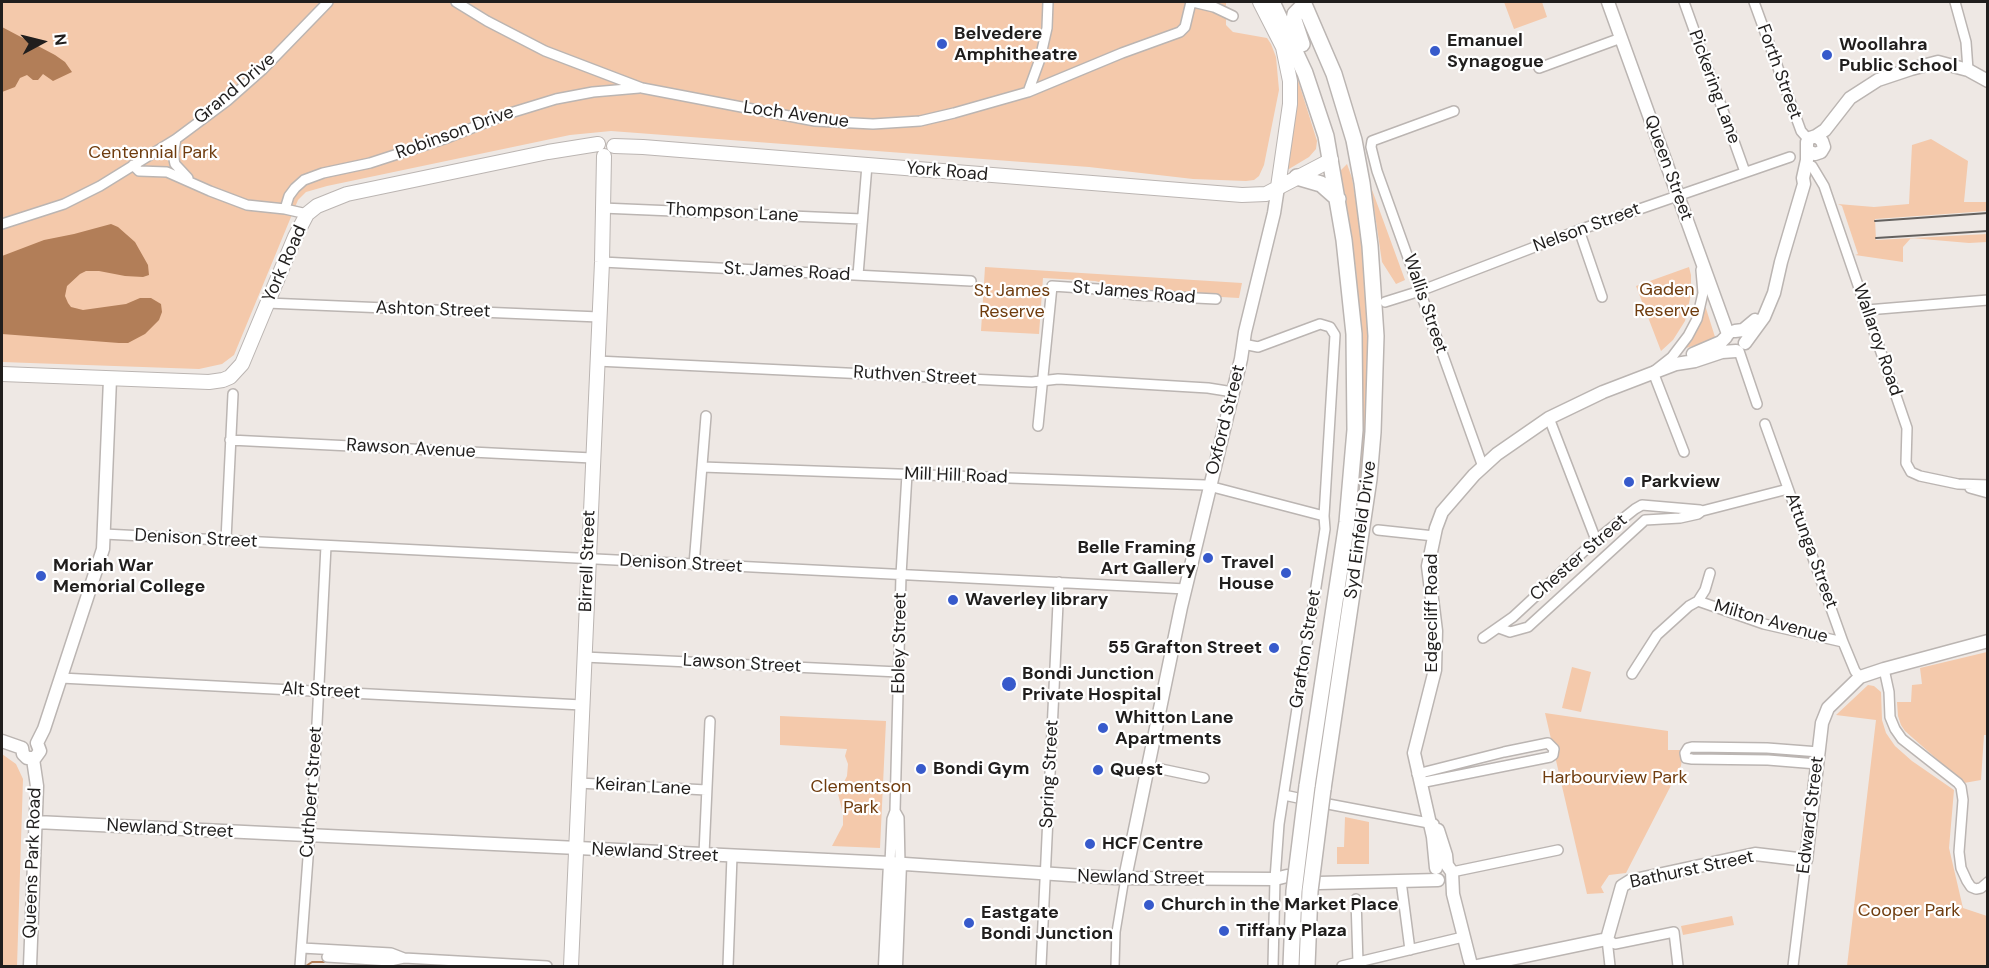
<!DOCTYPE html>
<html>
<head>
<meta charset="utf-8">
<style>
  body { margin:0 }
  #map { position:relative; width:1989px; height:968px; overflow:hidden; background:#eee8e4; font-family:"DM Sans",sans-serif }
  canvas { display:block }
  .frame { position:absolute; inset:0; border:3px solid #201e1d; pointer-events:none }
  .north { position:absolute; left:12px; top:12px; width:60px; height:60px; -webkit-text-stroke:4px #fff; paint-order:stroke; rotate:83deg; font-size:16px; font-weight:700; line-height:24px; text-align:center; color:#201e1d }
  .north::after { content:''; display:block; margin:auto; width:21px; height:27px; background:#201e1d; clip-path:polygon(50% 0,100% 100%,50% 72%,0 100%) }
</style>
</head>
<body>
<div id="map">
<canvas width="1989" height="968"></canvas>
<div class="frame"></div>
<div class="north">N</div>
</div>
<script>
const g = document.querySelector('canvas').getContext('2d');
g.lineJoin = 'round';
function fillPath(path, color) {
  g.fillStyle = color;
  g.fill(path, 'evenodd');
}
function poly(rows) {
  const path = new Path2D();
  for (const r of rows) {
    path.moveTo(r[0], r[1]);
    for (let i = 2; i < r.length; i += 2) path.lineTo(r[i], r[i + 1]);
  }
  return path;
}
function strokePath(path, color, width, dash) {
  g.strokeStyle = color;
  g.lineWidth = width;
  g.lineCap = dash ? 'butt' : 'round';
  g.setLineDash(dash || []);
  g.stroke(path);
}
function drawText(font, color, halo, rows, align = 'center') {
  g.font = font + ' "DM Sans",sans-serif';
  g.lineWidth = 4.5;
  g.setLineDash([]);
  g.textBaseline = 'middle';
  g.strokeStyle = halo;
  g.fillStyle = color;
  for (const [text, x, y, turn = 0] of rows) {
    g.save();
    g.translate(x, y);
    g.rotate((+turn || 0) * Math.PI / 180);
    g.textAlign = isNaN(turn) ? turn : align;
    if (halo) g.strokeText(text, 0, 0);
    g.fillText(text, 0, 0);
    g.restore();
  }
}
fillPath(poly([
  [2,2,1226,2,1226,25,1233,32,1267,38,1271,44,1276,57,1279,90,1264,165,1259,176,1254,180,1246,181,1193,179,1089,167,611,131,570,135,327,186,306,192,298,200,234,355,222,364,199,369,2,362],
  [1504,2,1542,2,1547,17,1514,29],
  [1293,64,1317,141,1316,149,1309,157,1289,169,1285,169,1295,101],
  [1931,139,1968,161,1964,202,1987,202,1987,211,1875,219,1876,240,1987,234,1987,242,1969,243,1911,238,1903,247,1903,262,1855,255,1858,254,1842,206,1838,204,1874,207,1909,204,1912,145],
  [1347,164,1352,178,1359,220,1367,292,1368,338,1365,438,1356,517,1355,517,1362,436,1362,360,1356,270,1340,171],
  [1371,187,1405,280,1396,284,1382,262],
  [985,267,1242,283,1239,298,1149,293,1131,290,1095,281,1043,278,1039,334,981,331],
  [1689,267,1691,275,1691,294,1685,321,1673,340,1661,351,1636,286],
  [1704,302,1715,337,1712,340,1683,349],
  [1987,652,1987,735,1984,735,1981,780,1964,783,1905,731,1901,725,1898,716,1897,702,1911,702,1912,685,1922,684,1920,668],
  [1572,667,1591,672,1581,712,1562,708],
  [1868,685,1874,686,1881,692,1882,720,1886,733,1895,746,1912,761,1954,790,1949,848,1963,908,1987,916,1987,966,1847,966,1876,720,1836,715],
  [1545,713,1668,731,1668,750,1683,750,1681,766,1626,873,1609,875,1601,887,1604,893,1587,894],
  [780,716,886,721,880,848,832,846,843,825,843,813,838,794,847,776,848,764,845,756,847,749,780,745],
  [2,754,16,764,23,779,17,966,2,966],
  [1345,817,1369,822,1369,864,1337,864,1337,847,1344,847],
  [1732,916,1734,925,1683,935,1681,926]
]), '#f4c9ab');
fillPath(poly([
  [2,27,55,55,65,62,72,72,53,81,43,74,38,80,33,80,27,75,20,78,15,87,2,92],
  [111,224,118,227,135,242,148,265,149,275,143,277,125,276,99,271,86,271,80,274,67,286,65,296,68,303,71,307,83,310,126,304,140,298,151,298,161,304,162,312,159,320,145,334,128,343,119,343,2,334,2,256,44,240,74,234]
]), '#b27e58');
strokePath(poly([
  [306,966,312,962,324,962]
]), '#b27e58', 2);
const pedestrian = poly([
  [1115,966,1116,932,1125,878]
]);
const minor = poly([
  [456,2,487,21,545,51,642,88,815,121,873,124,920,121,954,113,1028,92,1122,53,1180,32,1185,27,1191,2],
  [1193,2,1214,7,1233,16],
  [1684,2,1745,172],
  [1754,2,1801,131,1808,139],
  [1955,2,1966,42,1968,70],
  [1539,68,1621,38],
  [1028,92,1040,59,1047,28,1048,2],
  [1454,111,1372,141,1371,147,1377,171,1483,467],
  [176,139,173,155,175,164,188,178],
  [133,165,139,171,167,172,210,191,247,205,285,209,307,214],
  [1812,166,1824,186,1907,428,1906,463,1911,472,1920,476,1958,484,1988,485],
  [602,208,862,219],
  [285,209,289,196,295,188,304,180,323,173,370,163,447,138,507,114,556,99,593,92,639,88],
  [2,224,64,204,100,186,176,139,227,101,262,70,328,2],
  [1579,230,1602,297],
  [602,262,971,281],
  [858,275,867,165],
  [1385,302,1420,291,1579,230,1790,157],
  [267,303,599,317],
  [1867,310,1988,300],
  [1243,344,1258,347,1320,324,1330,327,1335,335,1324,516,1325,529,1279,824,1275,879,1273,966],
  [1739,351,1757,404],
  [597,361,1032,382,1058,379,1208,388,1233,392],
  [1549,418,1596,540],
  [1765,424,1843,642,1855,671,1860,677],
  [1038,426,1052,286,1098,289,1135,295,1216,299],
  [230,440,592,458],
  [1684,452,1653,372,1672,357,1688,336,1697,319,1703,293,1701,270],
  [702,467,1205,485,1324,516],
  [1970,488,1988,493],
  [1378,530,1434,536],
  [104,534,1186,589],
  [226,540,233,394],
  [694,565,706,416],
  [1698,601,1705,590,1710,573],
  [1499,628,1510,632,1528,627,1645,520,1680,518,1698,514,1702,511,1788,489],
  [1483,638,1513,617,1596,540,1635,509,1642,505,1700,510],
  [584,657,899,672],
  [1884,669,1889,692,1890,717,1895,729,1902,739,1958,783,1961,787,1963,800,1959,852,1961,868,1967,881,1971,887,1976,889,1981,888,1988,882],
  [1632,674,1657,635,1689,606,1698,601,1764,624,1843,642],
  [61,678,582,705],
  [1817,764,1768,760,1692,759,1686,758,1685,753,1688,748,1692,747,1767,748,1819,752],
  [1147,766,1204,778],
  [1417,774,1504,752,1548,743,1554,749,1553,755,1550,757,1420,783],
  [579,783,706,790],
  [1284,795,1298,798],
  [1328,804,1434,824],
  [895,811,899,818,900,864],
  [704,854,710,721],
  [890,863,892,819,895,811,901,575,907,474],
  [1452,872,1558,850],
  [1401,881,1410,950],
  [1356,899,1358,963],
  [1607,939,1615,944,1674,932,1678,966],
  [1607,939,1610,966],
  [302,948,391,953,404,958,547,966],
  [327,957,390,961,404,958],
  [300,966,315,763,326,546],
  [728,966,732,856],
  [1041,966,1059,582],
  [1342,966,1463,937],
  [1793,966,1806,860]
]);
const tertiary = poly([
  [1608,2,1728,334],
  [1816,136,1825,130,1850,98,1878,80,1911,69,1938,62,1968,70,1988,81],
  [1735,331,1743,330,1755,320],
  [1745,343,1764,317,1774,293,1781,262,1804,184,1803,178,1807,160,1807,142,1810,138,1816,136,1822,141,1824,147,1821,152,1815,154,1808,151],
  [1693,354,1721,342,1726,337],
  [2,741,22,748],
  [37,743,44,729,103,549,110,379],
  [22,748,23,754,27,758,35,758,40,751,37,743],
  [36,822,890,863,1114,878,1275,879,1287,876],
  [1438,830,1446,855,1447,865,1452,872,1453,894,1470,961],
  [1436,868,1433,837,1414,753,1435,670,1436,631,1428,566,1436,528,1442,512,1474,475,1497,454,1549,418,1603,392,1676,364,1695,361,1722,352,1736,351],
  [1125,878,1181,607,1241,359,1245,332,1274,213,1278,187],
  [1319,883,1438,880],
  [30,966,37,786,33,759],
  [885,966,890,863],
  [896,966,900,864],
  [1477,966,1607,939,1622,886,1630,881,1755,854,1806,860,1822,723,1828,708,1860,677,1884,669,1988,641]
]);
const secondary = poly([
  [1260,2,1283,47,1290,81,1290,104,1278,187],
  [614,146,643,147,1242,195,1266,194,1331,160],
  [2,374,209,382,223,380,230,377,242,364,295,237,307,214,317,206,347,194,548,152,598,144],
  [571,966,602,262,604,156]
]);
const primary = poly([
  [1272,2,1305,73,1326,136,1344,240,1354,334,1355,430,1347,522,1307,786],
  [1303,2,1334,74,1354,140,1362,183,1370,246,1376,336,1373,432,1369,479,1323,789],
  [1302,44,1294,20,1295,14,1304,5],
  [1297,177,1321,184,1338,199]
]);
strokePath(pedestrian, '#bbb5b2', 10);
strokePath(minor, '#bbb5b2', 12);
strokePath(tertiary, '#bbb5b2', 15);
strokePath(secondary, '#bbb5b2', 16);
strokePath(primary, '#bbb5b2', 18);
strokePath(pedestrian, '#fff', 7);
strokePath(minor, '#fff', 9);
strokePath(tertiary, '#fff', 12);
strokePath(secondary, '#fff', 14);
strokePath(primary, '#fff', 15);
strokePath(poly([
  [1875,221,1988,213],
  [1876,238,1988,231]
]), '#64615f', 2);
const primaryBridge = poly([
  [1291,966,1294,891,1307,786],
  [1307,966,1310,891,1323,789]
]);
strokePath(primaryBridge, '#bbb5b2', 18, []);
strokePath(primaryBridge, '#fff', 15);
for (const [x, y, r, color] of [
  [942,44,6,"#375acb"],
  [1435,51,6,"#375acb"],
  [1827,55,6,"#375acb"],
  [1629,482,6,"#375acb"],
  [1208,558,6,"#375acb"],
  [1286,573,6,"#375acb"],
  [41,576,6,"#375acb"],
  [953,600,6,"#375acb"],
  [1274,648,6,"#375acb"],
  [1009,684,8,"#375acb"],
  [1103,728,6,"#375acb"],
  [921,769,6,"#375acb"],
  [1098,770,6,"#375acb"],
  [1090,844,6,"#375acb"],
  [1149,905,6,"#375acb"],
  [969,923,6,"#375acb"],
  [1224,931,6,"#375acb"]
]) {
  const dot = new Path2D();
  dot.arc(x, y, r, 0, 2 * Math.PI);
  g.fillStyle = color;
  g.fill(dot);
  strokePath(dot, '#fff', 2);
}
drawText('bold 18px', '#201e1d', '#fff', [
  ["Belvedere",954,34],
  ["Amphitheatre",954,55],
  ["Emanuel",1447,41],
  ["Synagogue",1447,62],
  ["Woollahra",1839,45],
  ["Public School",1839,66],
  ["Parkview",1641,482],
  ["Belle Framing",1196,548,"right"],
  ["Art Gallery",1196,569,"right"],
  ["Travel",1274,563,"right"],
  ["House",1274,584,"right"],
  ["Moriah War",53,566],
  ["Memorial College",53,587],
  ["Waverley library",965,600],
  ["55 Grafton Street",1262,648,"right"],
  ["Bondi Junction",1022,674],
  ["Private Hospital",1022,695],
  ["Whitton Lane",1115,718],
  ["Apartments",1115,739],
  ["Bondi Gym",933,769],
  ["Quest",1110,770],
  ["HCF Centre",1102,844],
  ["Church in the Market Place",1161,905],
  ["Eastgate",981,913],
  ["Bondi Junction",981,934],
  ["Tiffany Plaza",1236,931]
], 'left');
drawText('18px', '#201e1d', '#fff', [
  ["Forth Street",1779,72,70],
  ["Pickering Lane",1714,87,70],
  ["Grand Drive",235,89,-40],
  ["Loch Avenue",796,115,8],
  ["Robinson Drive",455,133,-20],
  ["Queen Street",1668,168,70],
  ["York Road",947,172,5],
  ["Thompson Lane",732,213,3],
  ["Nelson Street",1587,228,-20],
  ["York Road",285,264,-66],
  ["St. James Road",787,272,3],
  ["St James Road",1134,293,5],
  ["Wallis Street",1425,304,71],
  ["Ashton Street",433,310,2],
  ["Wallaroy Road",1877,340,71],
  ["Ruthven Street",915,376,3],
  ["Oxford Street",1226,420,-76],
  ["Rawson Avenue",411,449,3],
  ["Mill Hill Road",956,476,2],
  ["Syd Einfeld Drive",1361,530,-82],
  ["Denison Street",196,539,3],
  ["Attunga Street",1811,551,70],
  ["Chester Street",1579,558,-41],
  ["Birrell Street",588,561,-88],
  ["Denison Street",681,564,3],
  ["Edgecliff Road",1432,613,-90],
  ["Milton Avenue",1771,622,16],
  ["Ebley Street",900,643,-89],
  ["Grafton Street",1306,649,-81],
  ["Lawson Street",742,664,3],
  ["Alt Street",321,691,3],
  ["Spring Street",1050,774,-87],
  ["Keiran Lane",643,787,3],
  ["Cuthbert Street",312,792,-86],
  ["Edward Street",1811,815,-83],
  ["Newland Street",170,829,3],
  ["Newland Street",655,853,3],
  ["Queens Park Road",33,863,-88],
  ["Bathurst Street",1692,870,-12],
  ["Newland Street",1141,878,1]
]);
drawText('18px', '#6f3c0e', '#fff', [
  ["Centennial Park",153,153],
  ["Gaden",1667,290],
  ["Reserve",1667,311],
  ["St James",1012,291],
  ["Reserve",1012,312],
  ["Harbourview Park",1615,778],
  ["Clementson",861,787],
  ["Park",861,808],
  ["Cooper Park",1909,911]
]);
</script>
</body>
</html>
